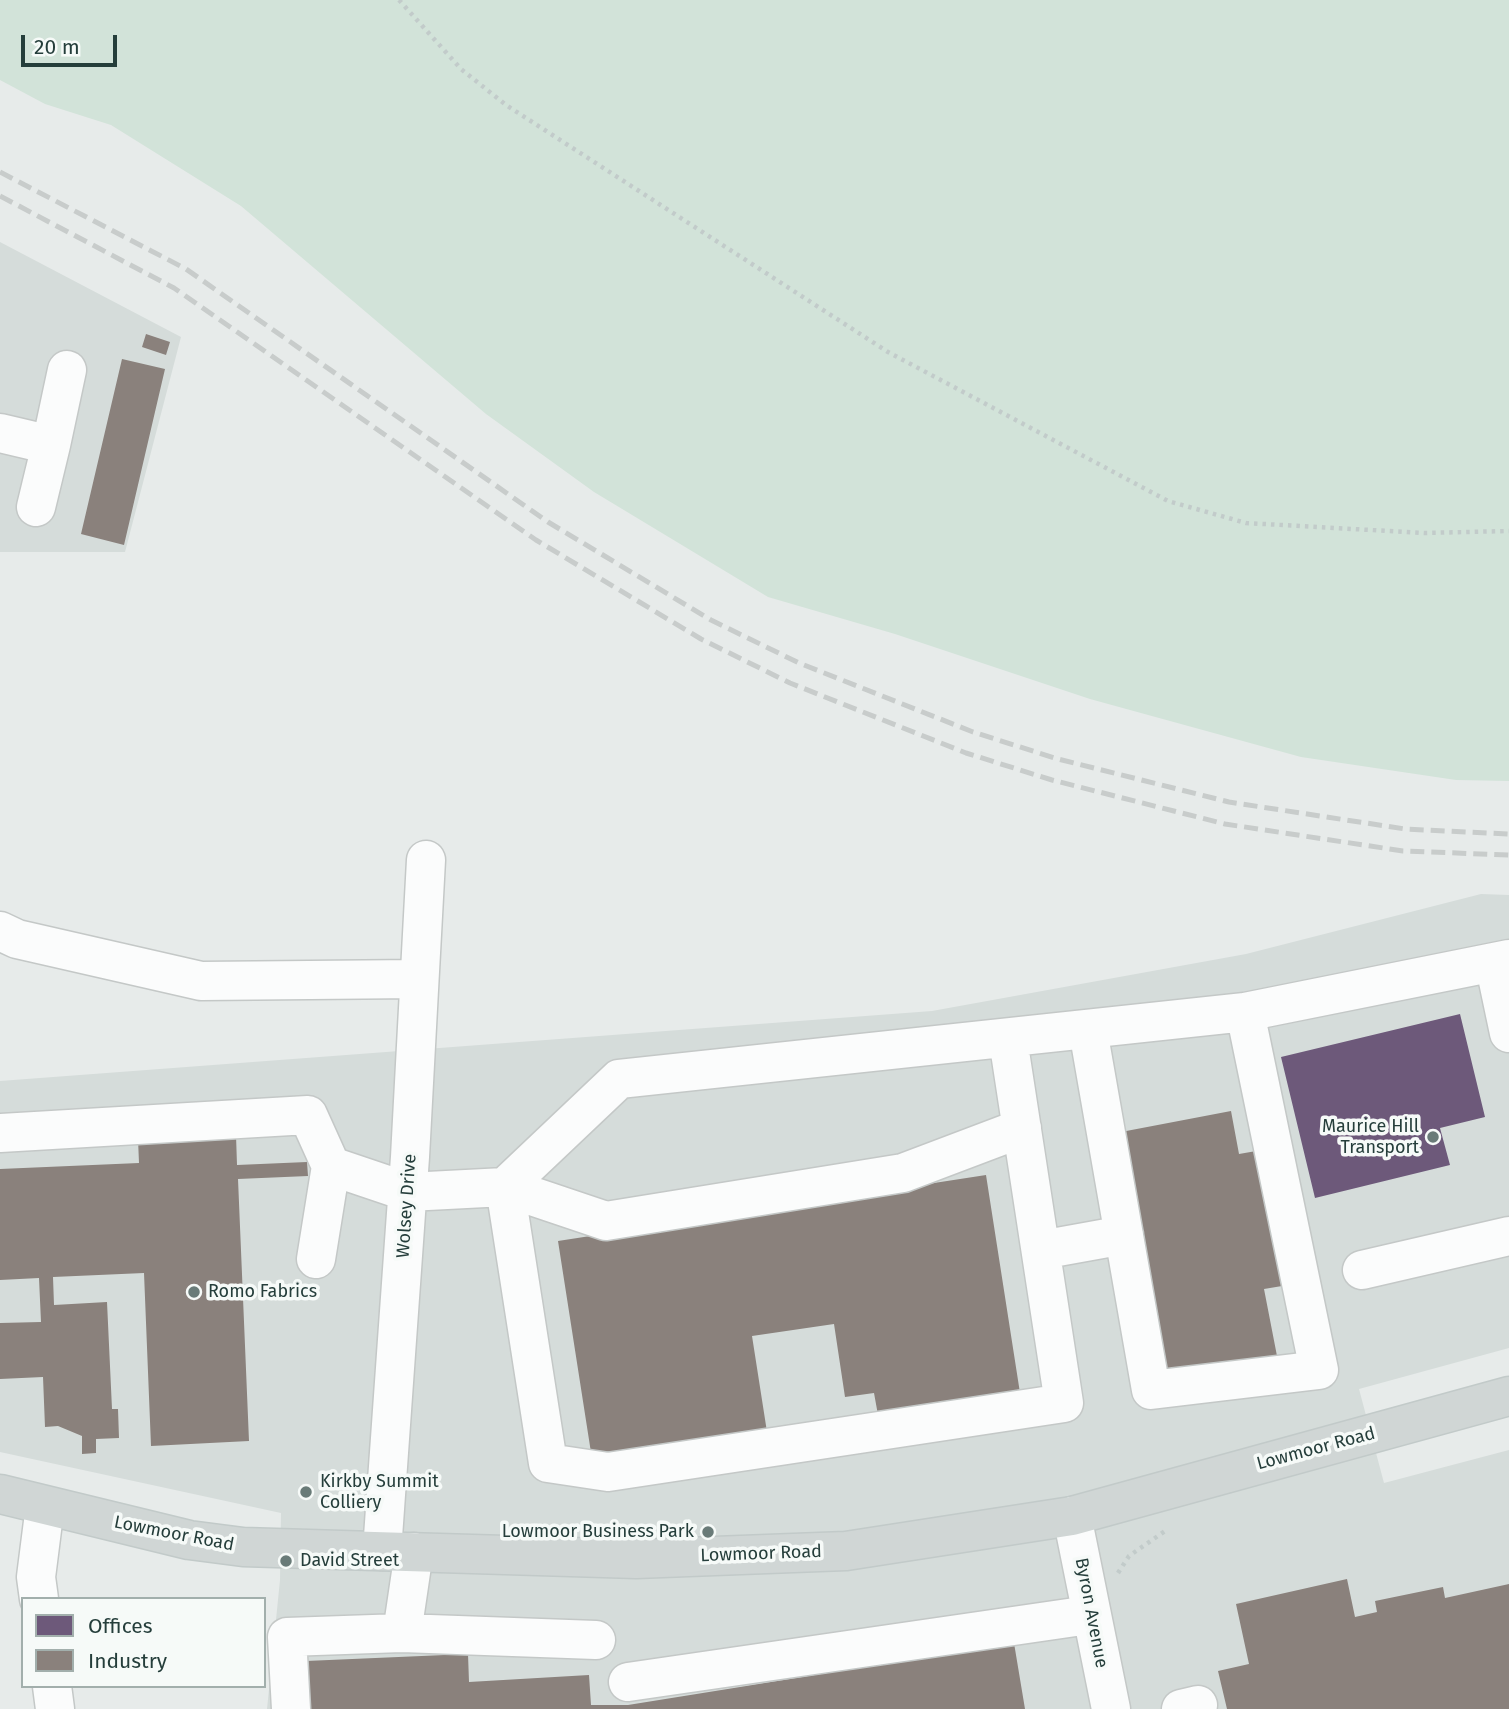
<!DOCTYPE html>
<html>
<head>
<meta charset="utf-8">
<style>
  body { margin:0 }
  #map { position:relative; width:1509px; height:1709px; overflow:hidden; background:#e7ebea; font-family:"Fira Sans",sans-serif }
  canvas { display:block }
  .legend { position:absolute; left:21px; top:1597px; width:245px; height:91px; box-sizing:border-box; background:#f6faf8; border:2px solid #a2afac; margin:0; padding:9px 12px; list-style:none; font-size:21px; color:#253e3b }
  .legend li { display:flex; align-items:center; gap:14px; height:35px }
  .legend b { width:35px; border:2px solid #a2afac }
  .scale { position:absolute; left:21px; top:35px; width:96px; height:32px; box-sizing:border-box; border:4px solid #253e3b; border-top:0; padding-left:9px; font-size:21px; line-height:24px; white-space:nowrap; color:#253e3b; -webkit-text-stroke:5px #f6faf8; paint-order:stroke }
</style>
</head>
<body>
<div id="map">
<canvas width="1509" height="1709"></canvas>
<ul class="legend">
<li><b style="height:19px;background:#6d597a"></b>Offices</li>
<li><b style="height:19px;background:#8a817c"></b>Industry</li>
</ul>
<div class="scale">20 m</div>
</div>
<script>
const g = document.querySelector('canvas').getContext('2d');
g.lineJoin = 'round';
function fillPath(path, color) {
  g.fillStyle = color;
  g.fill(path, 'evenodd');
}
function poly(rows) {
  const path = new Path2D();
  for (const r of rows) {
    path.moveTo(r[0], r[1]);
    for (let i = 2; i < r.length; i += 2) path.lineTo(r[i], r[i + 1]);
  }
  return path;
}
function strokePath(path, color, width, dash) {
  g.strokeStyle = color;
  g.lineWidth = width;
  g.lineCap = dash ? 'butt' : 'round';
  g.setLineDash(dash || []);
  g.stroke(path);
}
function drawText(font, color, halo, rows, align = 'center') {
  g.font = font + ' "Fira Sans",sans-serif';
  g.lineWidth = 7;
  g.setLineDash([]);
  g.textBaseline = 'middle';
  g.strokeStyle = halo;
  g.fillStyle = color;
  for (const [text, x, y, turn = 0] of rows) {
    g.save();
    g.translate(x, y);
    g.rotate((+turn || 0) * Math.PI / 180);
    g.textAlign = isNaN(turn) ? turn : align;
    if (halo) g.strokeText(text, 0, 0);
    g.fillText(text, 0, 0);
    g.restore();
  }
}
fillPath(poly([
  [0,242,181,337,125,552,0,552],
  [1481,894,1509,895,1509,1348,1359,1389,1384,1483,1509,1450,1509,1709,267,1709,280,1580,281,1513,0,1452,0,1081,932,1011,1246,954]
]), '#d5dcda');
fillPath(poly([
  [0,0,1509,0,1509,781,1456,780,1301,757,1090,699,895,634,768,597,594,492,486,414,241,206,111,125,45,104,0,80]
]), '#d2e3d9');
fillPath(poly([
  [1460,1014,1485,1117,1440,1128,1450,1165,1315,1198,1281,1057]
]), '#6d597a');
fillPath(poly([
  [146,334,170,342,166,355,142,347],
  [122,359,165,369,124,545,81,534],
  [1231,1111,1239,1154,1262,1150,1288,1285,1264,1289,1277,1356,1166,1377,1121,1132],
  [236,1135,237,1165,307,1162,308,1176,238,1179,249,1441,151,1446,144,1273,53,1277,54,1305,107,1302,112,1409,118,1409,119,1438,96,1439,96,1453,82,1454,82,1436,58,1426,45,1427,43,1377,0,1379,0,1323,41,1322,39,1278,0,1280,0,1169,139,1163,138,1139],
  [986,1175,1020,1393,878,1415,874,1393,845,1397,834,1324,752,1336,767,1432,592,1459,558,1241],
  [1347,1579,1355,1617,1377,1612,1375,1601,1443,1587,1445,1598,1509,1584,1509,1709,1227,1709,1218,1671,1249,1664,1236,1604],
  [1014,1643,1025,1709,308,1709,306,1661,468,1654,469,1682,589,1675,591,1705,628,1705]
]), '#8a817c');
const minor = poly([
  [0,433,51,445,36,507],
  [51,445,67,370],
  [0,931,17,939,201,981,418,979],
  [1494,962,1509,1033],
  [1088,1030,1151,1390,1319,1370,1245,1012],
  [1022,1128,903,1173,606,1221,505,1187,619,1079,1245,1012,1509,959],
  [0,1133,308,1115,331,1166],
  [1041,1250,1124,1235],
  [316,1259,331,1166,408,1192,505,1187,548,1463,608,1472,1064,1403,1008,1039],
  [1362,1270,1509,1236],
  [1072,1516,1111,1709],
  [382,1551,410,1157,426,860],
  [414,1552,402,1633,596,1640],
  [39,1599,36,1577,45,1506],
  [628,1682,1089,1615],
  [52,1686,55,1709],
  [291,1709,287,1637,402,1633],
  [1181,1709,1198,1705]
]);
const major = poly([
  [0,1494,189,1540,243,1547,636,1559,846,1551,1072,1516,1509,1396]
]);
strokePath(minor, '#c4c8c7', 41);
strokePath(major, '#c2cac9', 41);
strokePath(poly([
  [399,0,461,69,506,105,888,352,1168,501,1246,523,1424,533,1509,531],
  [1118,1573,1129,1556,1168,1529]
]), '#c2cbca', 4.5, [3.5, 5]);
strokePath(minor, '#fbfcfc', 38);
strokePath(major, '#d0d6d5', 38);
strokePath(poly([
  [0,172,186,269,548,522,711,620,799,663,973,732,1058,759,1229,802,1405,829,1509,834],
  [0,196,174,288,536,540,701,639,790,683,966,753,1052,780,1225,824,1403,851,1509,855]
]), '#c8cccb', 5, [14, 7]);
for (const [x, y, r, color] of [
  [1433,1137,7,"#697b78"],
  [194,1292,7,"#697b78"],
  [306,1492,7,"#697b78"],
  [708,1532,7,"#697b78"],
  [286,1561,7,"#697b78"]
]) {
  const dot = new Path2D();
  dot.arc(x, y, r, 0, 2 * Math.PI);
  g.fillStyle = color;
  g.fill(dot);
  strokePath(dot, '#f6faf8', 2.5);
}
drawText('18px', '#253e3b', '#f6faf8', [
  ["Maurice Hill",1419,1127,"right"],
  ["Transport",1419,1148,"right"],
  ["Romo Fabrics",208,1292],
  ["Kirkby Summit",320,1482],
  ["Colliery",320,1503],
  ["Lowmoor Business Park",694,1532,"right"],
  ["David Street",300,1561]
], 'left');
drawText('18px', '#253e3b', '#f6faf8', [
  ["Wolsey Drive",407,1206,-86],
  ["Lowmoor Road",1316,1449,-15],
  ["Lowmoor Road",174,1534,11],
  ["Lowmoor Road",761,1554,-2],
  ["Byron Avenue",1091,1613,79]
]);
</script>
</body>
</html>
